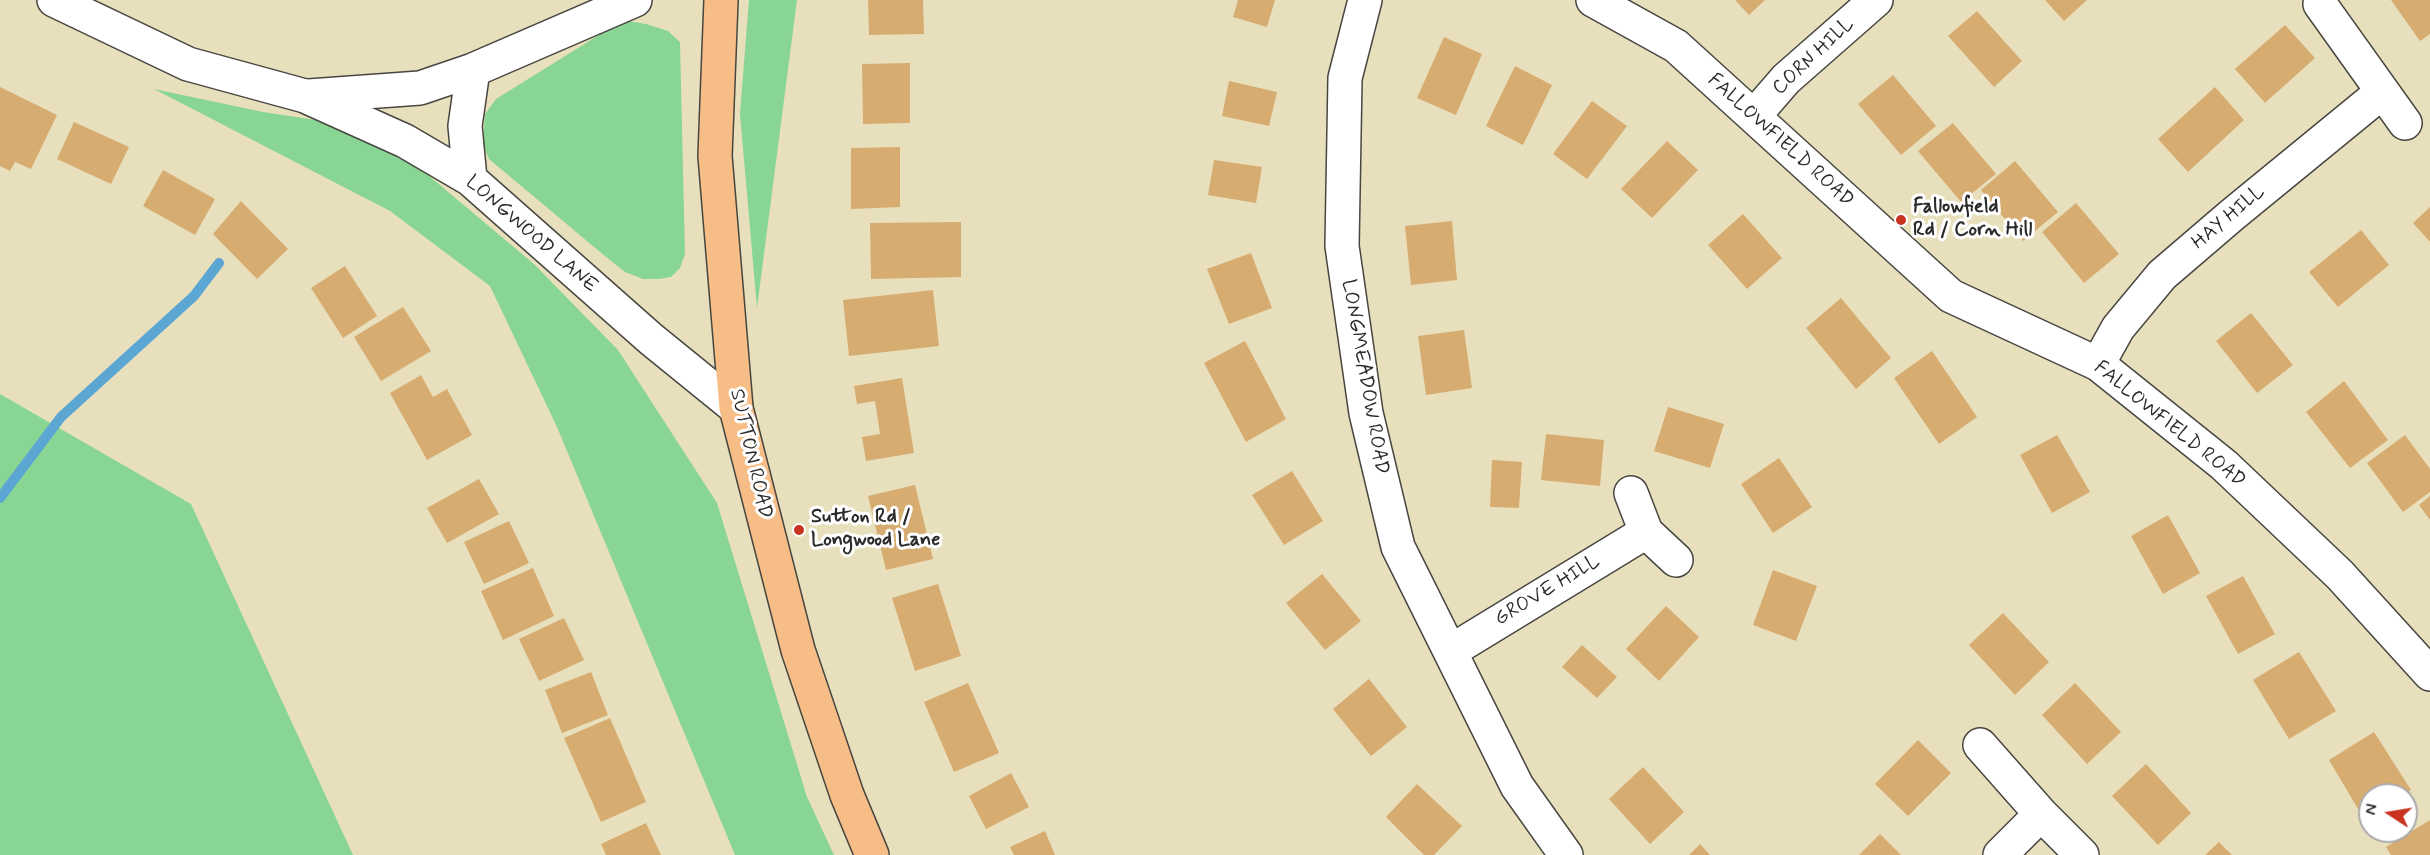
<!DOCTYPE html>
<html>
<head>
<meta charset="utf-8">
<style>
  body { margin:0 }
  #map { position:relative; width:2430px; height:855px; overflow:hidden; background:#e8e0bd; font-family:Mynerve,sans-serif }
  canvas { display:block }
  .north { position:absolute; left:2358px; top:783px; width:60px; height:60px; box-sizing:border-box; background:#fff; border:2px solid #aaa; border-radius:50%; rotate:282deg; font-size:16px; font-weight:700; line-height:24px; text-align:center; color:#2b2b2b }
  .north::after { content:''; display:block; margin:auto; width:21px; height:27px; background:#c8321e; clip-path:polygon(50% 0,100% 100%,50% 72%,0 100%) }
</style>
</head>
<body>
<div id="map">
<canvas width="2430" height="855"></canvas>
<div class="north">N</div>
</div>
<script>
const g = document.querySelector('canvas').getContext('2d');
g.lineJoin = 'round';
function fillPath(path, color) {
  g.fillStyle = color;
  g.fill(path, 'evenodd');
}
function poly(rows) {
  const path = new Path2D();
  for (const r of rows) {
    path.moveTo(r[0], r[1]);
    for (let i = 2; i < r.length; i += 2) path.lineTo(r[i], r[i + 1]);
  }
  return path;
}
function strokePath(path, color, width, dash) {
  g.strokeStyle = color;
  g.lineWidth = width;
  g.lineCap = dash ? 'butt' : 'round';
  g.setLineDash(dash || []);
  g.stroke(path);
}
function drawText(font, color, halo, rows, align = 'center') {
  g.font = font + ' Mynerve,sans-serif';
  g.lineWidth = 6;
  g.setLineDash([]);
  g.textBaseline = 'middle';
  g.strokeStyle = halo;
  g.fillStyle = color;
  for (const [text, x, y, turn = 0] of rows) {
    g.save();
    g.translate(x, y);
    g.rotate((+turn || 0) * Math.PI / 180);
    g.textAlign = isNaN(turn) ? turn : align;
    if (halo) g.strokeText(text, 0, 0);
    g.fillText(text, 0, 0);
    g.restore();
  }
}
fillPath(poly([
  [749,0,797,0,757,308,740,114],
  [628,21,646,24,668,31,680,42,685,254,680,268,671,277,659,279,643,279,625,272,600,252,489,159,483,145,485,114,496,99,615,25],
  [154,89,263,112,329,122,422,170,534,264,618,350,717,503,807,797,834,855,735,855,557,427,490,286,390,211],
  [0,394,191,504,353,855,0,855]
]), '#89d593');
strokePath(poly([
  [0,498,61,417,194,296,219,263]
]), '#5ca6d4', 10);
fillPath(poly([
  [868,0,923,0,924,34,869,35],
  [1238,0,1275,0,1267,27,1233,17],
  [1735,0,1765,0,1749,15],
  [2045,0,2087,0,2064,21],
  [2391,0,2430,0,2430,34,2420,41],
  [1977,11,2022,61,1994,87,1948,36],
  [2285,25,2315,58,2265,103,2235,69],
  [1444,37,1482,54,1456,115,1417,98],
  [910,63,910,123,863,124,862,64],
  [1515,66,1552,85,1523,145,1486,126],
  [1893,75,1936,126,1901,155,1858,104],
  [1229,81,1277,92,1269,126,1222,116],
  [0,87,57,115,31,169,15,162,10,171,0,166],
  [2215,87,2244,120,2188,172,2158,139],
  [1592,101,1627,126,1587,179,1553,154],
  [74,122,129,147,111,184,57,159],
  [1953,123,1996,174,1961,202,1918,151],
  [1667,141,1698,170,1652,218,1621,189],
  [900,147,900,207,851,209,851,148],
  [1214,160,1262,167,1256,203,1208,195],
  [2015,161,2058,212,2023,241,1981,190],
  [163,170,215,199,195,235,143,206],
  [241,201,288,249,257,279,213,234],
  [2076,203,2119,254,2084,283,2042,232],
  [2430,207,2430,242,2413,223],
  [1743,214,1782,258,1747,289,1708,245],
  [1452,221,1457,280,1411,285,1405,226],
  [961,222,961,277,871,279,870,223],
  [2361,230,2389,265,2338,307,2309,272],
  [1251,253,1272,308,1229,324,1207,269],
  [345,266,377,316,343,338,311,288],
  [933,290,939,346,849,356,843,300],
  [1841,298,1891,358,1856,389,1806,328],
  [403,307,431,351,381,381,354,337],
  [2251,313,2293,365,2257,393,2216,341],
  [1464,330,1472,388,1426,395,1418,336],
  [1245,341,1286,419,1246,442,1204,363],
  [1932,351,1977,417,1939,444,1894,378],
  [421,375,433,397,447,389,472,435,427,460,390,393],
  [902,378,914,453,866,461,862,437,880,434,875,401,857,404,854,386],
  [2344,381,2388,440,2350,468,2306,412],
  [1668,407,1724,424,1710,468,1654,451],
  [1546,434,1604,440,1600,486,1541,480],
  [2057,435,2090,492,2052,513,2020,455],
  [2405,435,2430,469,2430,492,2403,512,2367,463],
  [1779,458,1812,507,1773,533,1741,484],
  [1492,460,1522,462,1519,508,1490,507],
  [1292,471,1323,521,1284,545,1252,495],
  [479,479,499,514,447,543,427,508],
  [915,485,933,559,886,570,868,496],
  [2430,496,2430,520,2419,505],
  [2168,515,2200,573,2163,594,2131,536],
  [509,521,529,563,484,584,464,542],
  [533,568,554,616,503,640,481,591],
  [1773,570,1817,586,1796,641,1753,625],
  [1322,574,1361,621,1325,650,1286,603],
  [2243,576,2275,634,2238,654,2206,596],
  [938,584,961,656,915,671,892,598],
  [1666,606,1699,637,1659,681,1626,649],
  [2003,613,2049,662,2015,695,1969,645],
  [564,618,584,660,539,681,519,639],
  [1582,645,1617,677,1597,698,1562,667],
  [2299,652,2336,711,2289,739,2253,680],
  [591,672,608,715,562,733,545,690],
  [1369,679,1407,727,1371,756,1333,709],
  [968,683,999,753,954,772,924,702],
  [2075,683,2121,732,2087,764,2042,715],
  [610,718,646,802,601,822,564,738],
  [2374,732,2411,790,2403,795,2370,795,2370,816,2364,819,2329,760],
  [1918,740,1951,773,1908,816,1875,784],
  [2146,764,2191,813,2158,845,2112,796],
  [1643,767,1684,812,1650,844,1609,799],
  [1011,773,1029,807,986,829,969,796],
  [1417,784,1462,826,1434,855,1424,855,1386,817],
  [2430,820,2430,855,2391,855,2386,847],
  [646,823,661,855,606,855,601,844],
  [1045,831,1055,855,1014,855,1010,847],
  [1880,834,1901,855,1859,855],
  [2219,842,2232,855,2205,855],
  [1700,844,1710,855,1689,855]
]), '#d7ac71');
const minor = poly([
  [54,0,188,64,305,96,405,141,470,179,651,339,736,408],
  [1365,0,1345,78,1342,246,1366,413,1398,547,1517,786,1566,855],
  [1593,0,1676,46,1951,296,2098,364,2224,465,2340,575,2430,674],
  [2320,4,2405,123],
  [309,96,420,88,473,70,635,0],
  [1754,116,1786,79,1876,0],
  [470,179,465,126,473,70],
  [2098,364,2118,328,2162,275,2232,215,2381,93],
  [1631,493,1646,532,1676,560],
  [1451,651,1646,532],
  [1980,745,2041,814,2082,855],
  [2000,855,2041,814]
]);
const major = poly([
  [721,0,715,156,736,408,798,650,847,795,872,855]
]);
strokePath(minor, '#474641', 36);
strokePath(major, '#474641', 36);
strokePath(minor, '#fff', 33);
strokePath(major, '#f6be86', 33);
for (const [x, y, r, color] of [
  [1901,220,6,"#c8321e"],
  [799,530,6,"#c8321e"]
]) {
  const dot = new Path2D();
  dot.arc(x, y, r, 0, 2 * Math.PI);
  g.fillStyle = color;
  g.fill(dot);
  strokePath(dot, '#fff', 2);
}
drawText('20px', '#2b2b2b', '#fff', [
  ["CORN HILL",1814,57,-43],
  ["FALLOWFIELD ROAD",1780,141,42],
  ["HAY HILL",2229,218,-40],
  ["LONGWOOD LANE",531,235,41],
  ["LONGMEADOW ROAD",1364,377,80],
  ["FALLOWFIELD ROAD",2169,425,39],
  ["SUTTON ROAD",750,454,77],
  ["GROVE HILL",1548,591,-31]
]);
drawText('bold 20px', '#2b2b2b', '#fff', [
  ["Fallowfield",1913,208],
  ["Rd / Corn Hill",1913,231],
  ["Sutton Rd /",811,518],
  ["Longwood Lane",811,541]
], 'left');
</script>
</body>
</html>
